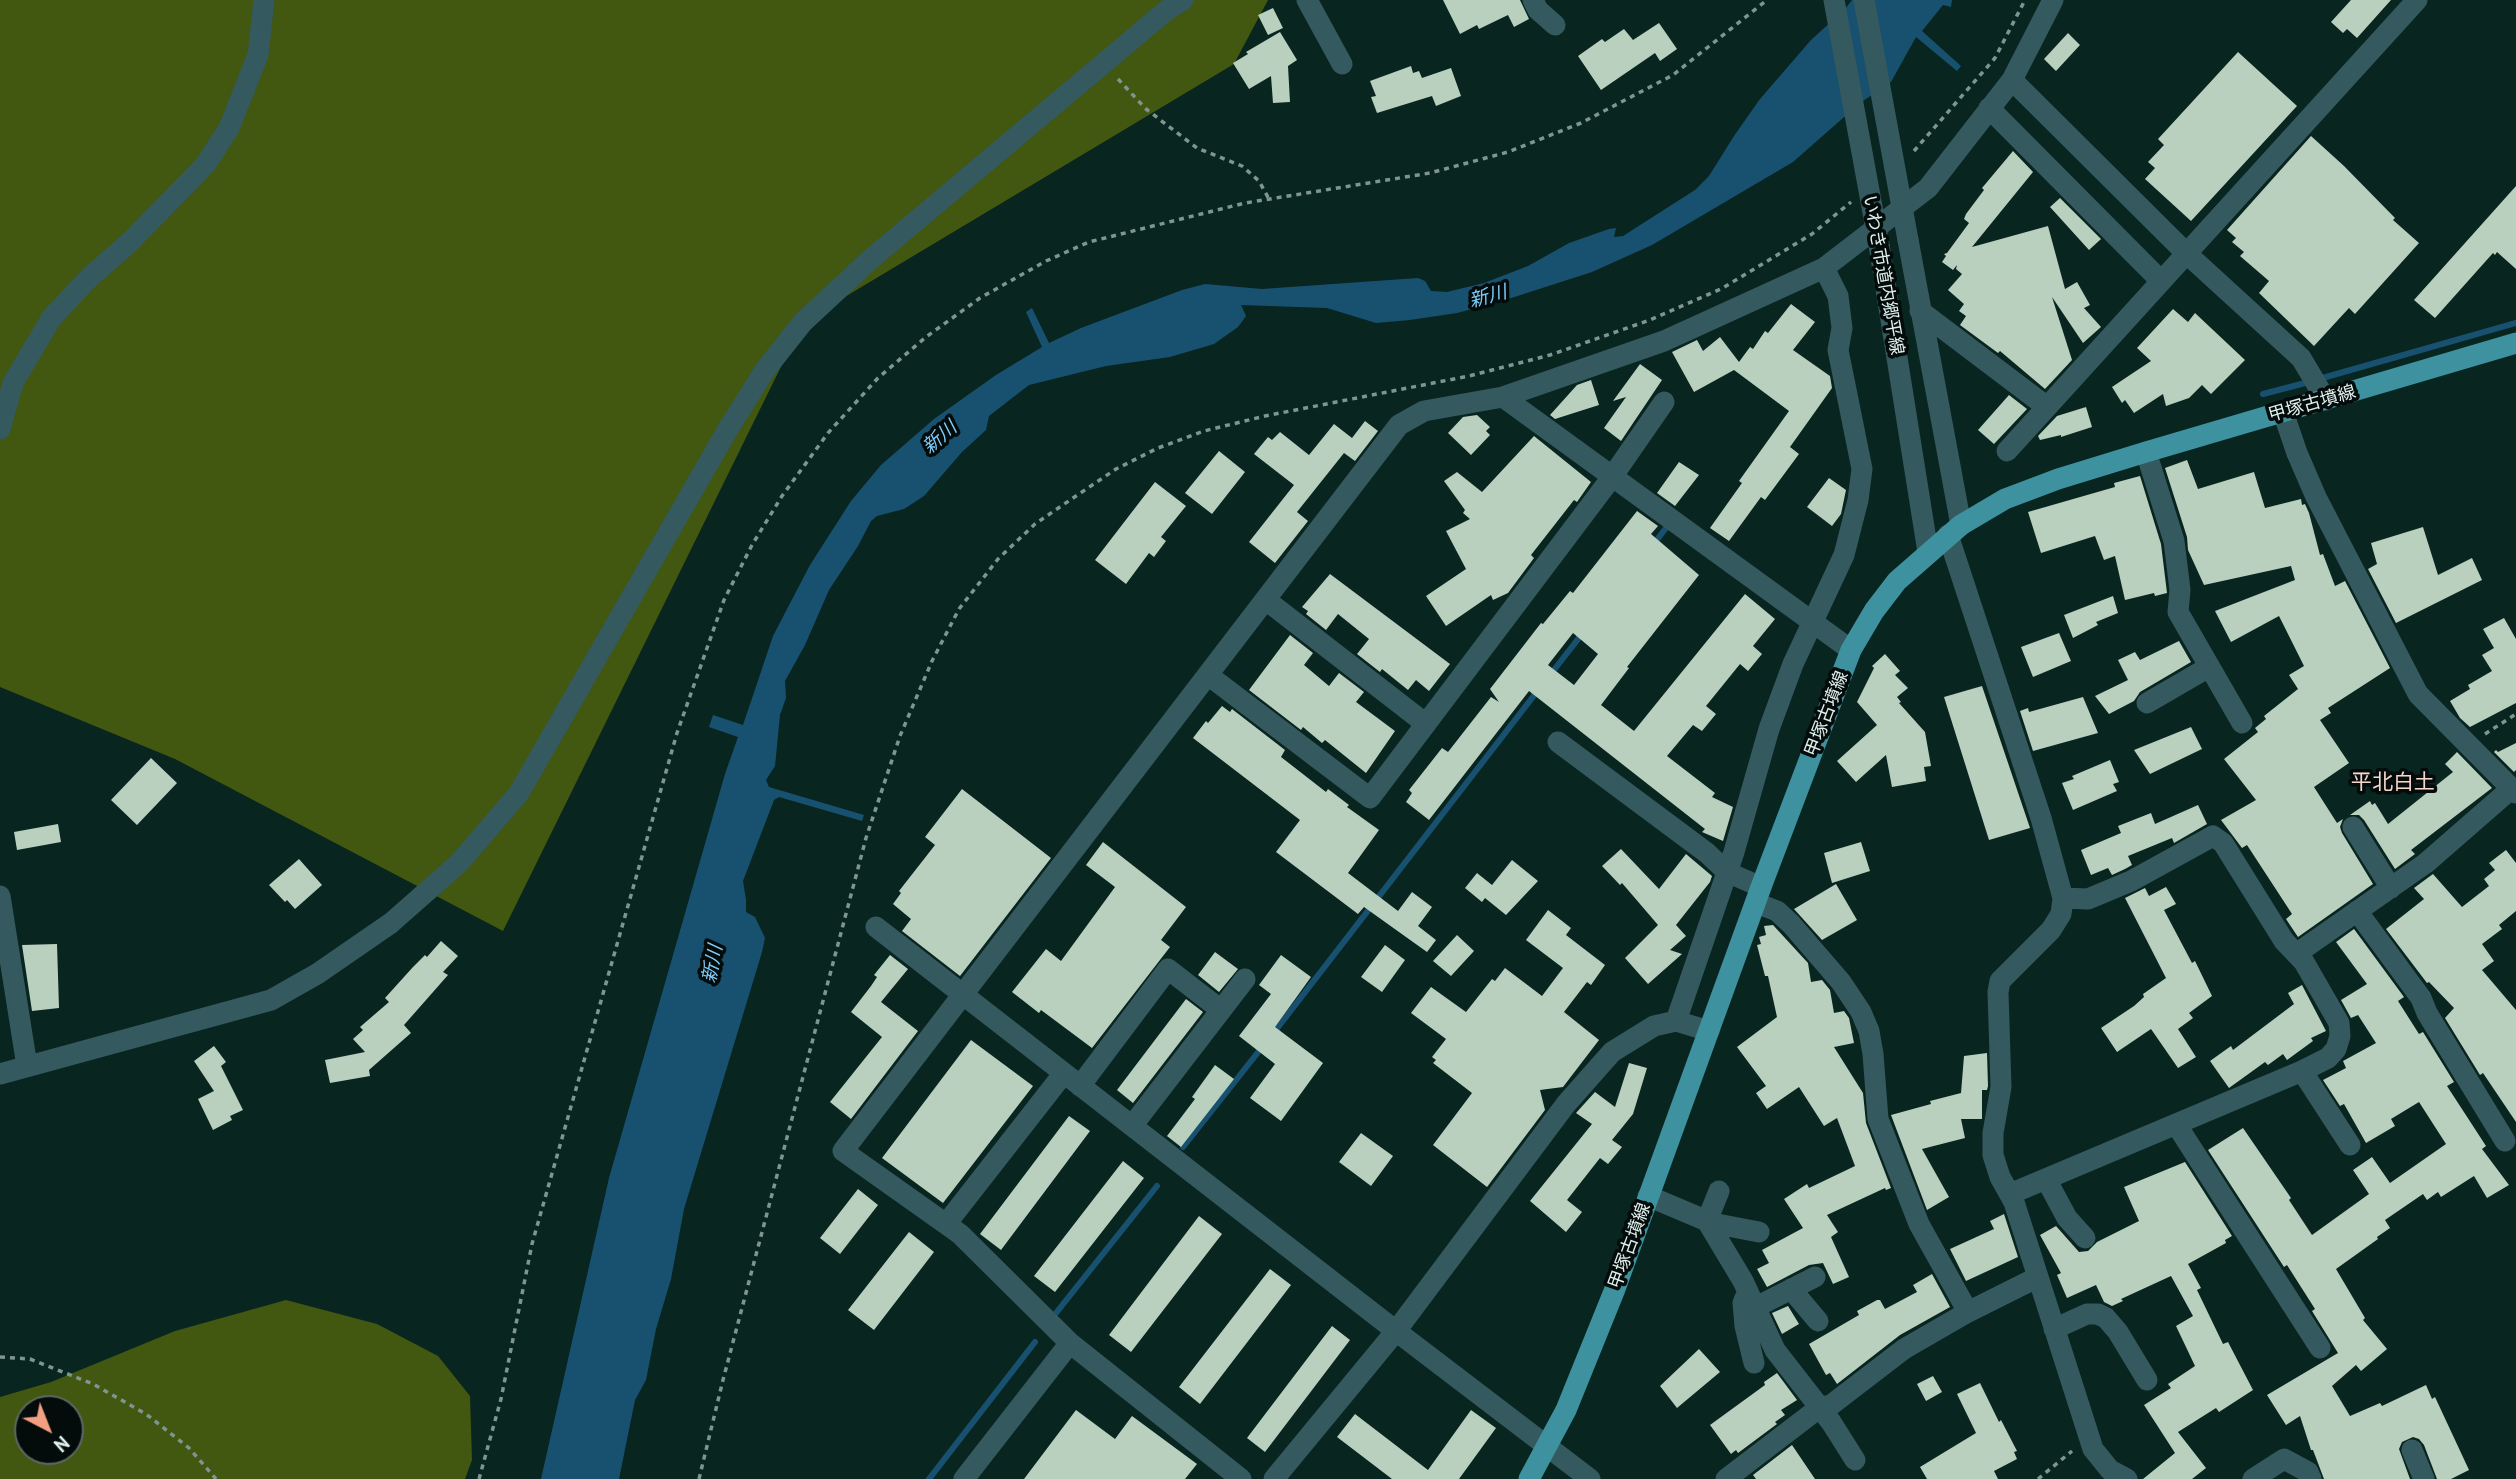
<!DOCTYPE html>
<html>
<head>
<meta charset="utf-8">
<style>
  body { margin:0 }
  #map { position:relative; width:2516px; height:1479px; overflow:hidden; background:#092520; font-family:"PT Sans",sans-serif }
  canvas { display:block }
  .north { position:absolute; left:14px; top:1395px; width:70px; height:70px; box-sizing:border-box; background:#030c0a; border:2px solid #5b6764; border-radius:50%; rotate:138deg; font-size:19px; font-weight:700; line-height:28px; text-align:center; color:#e0f0ec }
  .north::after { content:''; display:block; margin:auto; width:24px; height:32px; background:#f3a082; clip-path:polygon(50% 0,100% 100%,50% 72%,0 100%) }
</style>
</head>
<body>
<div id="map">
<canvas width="2516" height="1479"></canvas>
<div class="north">N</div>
</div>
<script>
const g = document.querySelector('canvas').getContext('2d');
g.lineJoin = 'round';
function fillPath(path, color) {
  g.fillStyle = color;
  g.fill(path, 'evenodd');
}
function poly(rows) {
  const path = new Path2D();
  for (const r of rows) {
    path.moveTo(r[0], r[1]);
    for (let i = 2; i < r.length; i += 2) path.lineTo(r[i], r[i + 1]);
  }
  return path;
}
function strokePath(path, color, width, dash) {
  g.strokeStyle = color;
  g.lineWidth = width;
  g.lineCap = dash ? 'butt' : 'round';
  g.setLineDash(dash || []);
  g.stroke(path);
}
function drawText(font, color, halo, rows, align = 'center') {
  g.font = font + ' "PT Sans","Noto Sans JP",sans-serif';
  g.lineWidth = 7;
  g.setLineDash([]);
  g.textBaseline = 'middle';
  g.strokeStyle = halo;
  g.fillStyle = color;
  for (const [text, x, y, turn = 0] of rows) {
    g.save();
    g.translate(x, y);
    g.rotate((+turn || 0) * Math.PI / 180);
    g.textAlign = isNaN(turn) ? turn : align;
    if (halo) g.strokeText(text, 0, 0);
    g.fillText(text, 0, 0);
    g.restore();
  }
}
fillPath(poly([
  [0,0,1268,0,1234,64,803,322,503,931,175,759,0,687],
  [286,1300,377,1324,438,1356,470,1396,472,1460,465,1479,0,1479,0,1397,51,1382,175,1331],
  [70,1409,70,1451,28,1451,28,1409]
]), '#42570f');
fillPath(poly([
  [1852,0,1952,0,1951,7,1943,5,1922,31,1961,66,1957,71,1916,37,1891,82,1860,103,1793,162,1652,245,1592,272,1502,301,1457,313,1410,320,1376,323,1327,308,1241,305,1246,316,1238,327,1214,344,1170,357,1106,366,1029,385,989,416,986,430,962,452,924,496,904,509,877,516,871,521,858,546,829,590,805,645,785,681,786,698,780,715,775,766,766,780,769,787,864,815,862,821,779,797,774,800,743,881,746,900,746,912,755,917,765,938,762,952,684,1209,671,1279,656,1329,646,1380,635,1400,619,1479,541,1479,609,1178,725,774,738,737,709,727,713,715,743,725,773,636,810,565,851,501,881,465,934,419,996,375,1042,347,1026,312,1032,308,1049,343,1081,328,1182,290,1205,284,1262,289,1418,278,1425,281,1431,291,1447,292,1484,283,1528,266,1569,243,1609,229,1616,228,1614,237,1623,236,1695,190,1709,176,1734,136,1760,99,1811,40,1845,9]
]), '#185170');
strokePath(poly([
  [2319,379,2516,323],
  [2263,394,2309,382],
  [1652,546,1666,528],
  [1550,675,1582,634],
  [1272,1035,1539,689],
  [1183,1147,1263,1046],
  [1056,1313,1157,1186],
  [929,1479,1035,1342]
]), '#185170', 6);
fillPath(poly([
  [1443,0,1520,0,1529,19,1514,27,1508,15,1479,29,1477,25,1460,34],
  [2351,0,2391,0,2357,38,2347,29,2343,33,2331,22],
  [1273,8,1283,28,1268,35,1258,15],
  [1659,23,1677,49,1660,61,1655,53,1601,90,1578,56,1602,39,1605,42,1624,29,1633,40],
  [1280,32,1297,60,1288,66,1290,102,1273,103,1271,76,1249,89,1233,63,1248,54,1246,52],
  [2068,33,2080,45,2056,71,2044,59],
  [2238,52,2297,106,2191,221,2145,179,2155,168,2148,162,2164,145,2158,139],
  [1411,66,1413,73,1419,71,1422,78,1451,68,1461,96,1436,106,1432,96,1377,113,1371,97,1376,96,1370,81],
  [2311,136,2344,166,2395,218,2393,220,2419,243,2355,314,2349,308,2314,346,2259,293,2269,281,2240,256,2244,252,2232,242,2236,238,2227,230],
  [2013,151,2033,172,1972,247,2048,226,2065,289,2077,282,2090,305,2084,308,2101,327,2083,343,2052,297,2072,360,2045,389,2000,351,1998,353,1960,325,1966,316,1959,311,1964,304,1948,290,1962,274,1956,269,1957,265,1953,270,1942,262,1946,256,1944,254,1947,253,1969,223,1964,219,1966,214,1984,190,1982,188],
  [2516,186,2516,269,2497,252,2495,255,2493,253,2435,318,2414,300],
  [2060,198,2101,239,2089,250,2050,207],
  [1791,304,1815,322,1793,350,1830,376,1832,388,1790,447,1799,454,1765,500,1761,497,1729,541,1710,528,1742,483,1739,481,1789,411,1734,370,1694,392,1672,352,1697,340,1703,351,1720,337,1739,362,1750,347,1753,349,1765,331,1768,333],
  [2173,309,2188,322,2195,313,2245,360,2211,394,2202,385,2189,398,2166,406,2163,394,2134,413,2125,400,2122,403,2112,387,2151,361,2137,348],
  [1640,364,1662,380,1621,441,1604,428,1626,397,1613,401],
  [1591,380,1599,405,1555,419,1550,415,1577,385],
  [2009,395,2027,409,1994,444,1978,430],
  [2086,407,2092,427,2061,437,2061,435,2040,440,2038,436,2057,416],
  [1477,415,1490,427,1486,431,1490,435,1471,455,1448,433,1463,417],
  [1365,421,1378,431,1355,461,1344,453,1297,512,1308,521,1275,563,1249,542,1294,485,1254,454,1268,437,1272,440,1280,432,1309,455,1334,424,1352,438],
  [1534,436,1591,482,1577,502,1574,500,1531,555,1534,558,1508,593,1493,600,1491,595,1446,626,1426,596,1466,569,1446,531,1470,519,1463,513,1465,510,1444,481,1457,472,1482,492],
  [1219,451,1245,472,1212,514,1185,493],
  [2187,460,2198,489,2254,472,2265,508,2301,499,2302,505,2305,504,2309,513,2320,555,2323,554,2335,586,2345,581,2390,668,2328,708,2331,713,2320,720,2349,763,2314,787,2337,823,2343,819,2340,827,2342,833,2373,884,2298,937,2286,919,2292,914,2279,894,2247,845,2242,848,2221,820,2256,800,2224,759,2258,732,2255,728,2266,719,2264,716,2298,689,2289,675,2304,666,2279,616,2231,642,2215,611,2295,580,2291,566,2204,585,2188,550,2187,537,2165,468],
  [1679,462,1699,475,1675,506,1657,493],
  [2140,476,2161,544,2167,593,2155,596,2154,593,2125,600,2115,556,2104,560,2095,536,2041,553,2028,512,2115,487,2114,483],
  [1829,478,1846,490,1841,514,1832,526,1807,507],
  [1155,482,1186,506,1161,537,1166,541,1154,557,1149,553,1126,584,1095,560],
  [1637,511,1658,526,1651,534,1699,575,1627,667,1629,668,1601,705,1634,731,1745,594,1775,619,1753,646,1762,654,1748,671,1740,664,1706,706,1716,714,1702,731,1693,725,1667,756,1715,793,1712,797,1733,807,1723,841,1702,832,1705,829,1529,691,1429,820,1406,802,1412,793,1409,790,1442,748,1448,752,1491,697,1499,702,1490,689,1541,623,1543,624,1570,591,1573,593],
  [1573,633,1598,654,1574,685,1548,665],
  [2423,527,2438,575,2472,558,2482,580,2396,623,2368,569,2377,564,2371,543],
  [1330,574,1450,664,1429,691,1416,680,1408,690,1382,669,1380,672,1357,654,1369,639,1338,614,1326,630,1306,614,1308,611,1302,607],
  [2113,596,2118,613,2096,622,2098,625,2073,638,2064,615],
  [2504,618,2516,639,2516,703,2470,727,2460,718,2450,701,2470,689,2468,685,2492,671,2482,655,2494,648,2483,629],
  [2059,633,2071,661,2033,677,2021,647],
  [1290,635,1313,653,1304,665,1329,686,1339,673,1364,692,1356,702,1395,731,1366,773,1325,740,1322,743,1303,727,1301,730,1249,690],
  [2179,641,2191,662,2140,692,2134,701,2109,714,2095,696,2128,680,2118,660,2135,652,2140,660],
  [1885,654,1900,671,1895,675,1908,688,1897,697,1901,702,1899,703,1925,732,1931,766,1924,767,1926,781,1892,787,1886,755,1856,782,1837,761,1877,725,1857,702,1874,668,1872,666],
  [1982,686,2030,828,1989,840,1944,697],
  [2083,697,2098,733,2033,751,2020,711,2028,708,2029,712],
  [1222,706,1230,712,1232,709,1285,750,1281,757,1326,792,1328,789,1349,805,1347,807,1379,830,1348,873,1398,911,1412,892,1432,907,1418,926,1436,940,1427,952,1364,907,1358,914,1276,852,1300,820,1193,738,1206,721,1208,723],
  [2191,727,2202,749,2150,774,2134,750],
  [2516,743,2516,770,2514,772,2494,752,2496,750,2498,752],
  [2457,752,2492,788,2411,850,2415,854,2395,869,2364,820,2359,815,2350,815,2370,801,2372,805,2375,803,2388,824,2453,772,2445,764],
  [151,758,177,783,137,825,111,800],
  [2110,760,2119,782,2113,784,2117,791,2073,810,2062,783,2074,779,2072,776],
  [962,789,1051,858,960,976,902,931,911,919,893,904,901,893,899,891,935,845,925,837],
  [2198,805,2207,824,2174,843,2172,838,2128,856,2132,865,2125,869,2112,875,2108,868,2091,875,2081,850,2121,833,2118,826,2151,813,2155,824],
  [58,824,61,842,17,850,14,832],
  [1103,842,1186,907,1161,940,1170,947,1092,1048,1041,1010,1039,1013,1012,992,1046,949,1061,961,1115,887,1086,865],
  [1861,842,1870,871,1832,883,1824,853],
  [1621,849,1659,889,1686,854,1712,876,1710,882,1676,925,1686,936,1670,950,1682,954,1648,984,1625,958,1658,925,1622,883,1620,885,1602,866],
  [2506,850,2516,863,2516,911,2499,925,2502,929,2482,944,2494,961,2482,970,2516,1010,2516,1122,2483,1073,2480,1075,2445,1018,2454,1008,2429,982,2427,983,2386,929,2424,899,2414,888,2433,874,2462,907,2489,886,2484,879,2495,870,2489,863],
  [299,859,322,885,295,909,287,900,285,902,269,885],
  [1512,860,1538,881,1506,915,1485,898,1482,902,1465,888,1477,873,1492,885],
  [1836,884,1857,920,1822,940,1794,909],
  [2166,887,2176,904,2164,910,2192,963,2195,961,2212,996,2189,1013,2193,1018,2178,1029,2196,1057,2178,1068,2151,1029,2117,1052,2101,1028,2134,1006,2144,997,2143,994,2166,978,2125,898,2145,888,2149,896],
  [1548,910,1571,928,1566,935,1605,965,1591,985,1587,982,1564,1012,1599,1040,1563,1087,1540,1090,1545,1110,1487,1187,1433,1145,1472,1093,1433,1063,1436,1060,1432,1057,1446,1039,1411,1013,1431,987,1466,1012,1492,979,1495,981,1505,968,1542,996,1563,968,1526,940],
  [1773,925,1808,963,1811,982,1822,980,1830,990,1834,1013,1844,1011,1849,1018,1854,1043,1834,1047,1863,1093,1866,1123,1891,1188,1886,1190,1885,1188,1827,1215,1838,1232,1831,1237,1849,1277,1833,1284,1823,1263,1809,1265,1767,1287,1757,1269,1769,1263,1762,1250,1803,1228,1784,1199,1807,1184,1809,1188,1855,1166,1837,1118,1824,1126,1799,1087,1767,1109,1756,1093,1766,1086,1737,1047,1777,1017,1768,976,1765,976,1757,945,1761,944,1759,937,1766,935,1764,926],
  [2354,929,2404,997,2398,1001,2419,1034,2423,1032,2454,1082,2447,1086,2486,1146,2482,1149,2509,1185,2487,1198,2474,1176,2441,1197,2438,1192,2427,1200,2423,1194,2385,1220,2390,1228,2377,1237,2378,1239,2336,1269,2365,1318,2363,1320,2387,1349,2361,1371,2356,1365,2332,1386,2350,1416,2380,1403,2382,1406,2426,1385,2432,1399,2435,1397,2469,1470,2451,1479,2437,1479,2424,1445,2419,1439,2413,1437,2402,1442,2399,1449,2410,1479,2324,1479,2313,1450,2311,1450,2300,1416,2286,1425,2267,1395,2338,1353,2312,1311,2315,1309,2287,1265,2284,1267,2208,1150,2243,1128,2291,1198,2289,1200,2312,1235,2369,1194,2353,1170,2372,1157,2390,1183,2446,1144,2419,1102,2391,1119,2395,1126,2366,1143,2344,1104,2340,1106,2323,1080,2346,1068,2343,1061,2376,1043,2358,1015,2351,1018,2341,1000,2367,984,2336,942],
  [1457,935,1474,951,1451,976,1433,961],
  [441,941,458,956,443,972,448,975,404,1025,411,1033,369,1070,370,1076,330,1083,325,1060,365,1052,353,1039,363,1030,360,1027,389,1002,385,998,413,967,425,955,427,957],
  [57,944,59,1008,32,1011,22,945],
  [1385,945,1405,960,1382,992,1361,977],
  [1215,952,1238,969,1219,992,1198,975],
  [890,955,908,969,881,1002,918,1031,851,1119,830,1102,882,1037,851,1012,871,986,877,977,874,975],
  [1281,955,1311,977,1275,1027,1323,1063,1281,1121,1250,1098,1275,1064,1239,1036,1271,994,1259,985],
  [2302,985,2326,1031,2311,1038,2313,1041,2287,1060,2283,1054,2268,1065,2265,1062,2229,1088,2210,1061,2231,1046,2233,1050,2294,1004,2288,993],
  [1186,999,1203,1012,1133,1103,1117,1090],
  [971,1040,1033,1086,943,1203,882,1158],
  [214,1046,226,1062,221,1066,243,1110,230,1116,232,1120,213,1130,198,1099,214,1091,194,1061],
  [1987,1053,1988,1086,1987,1090,1982,1090,1982,1119,1961,1119,1965,1138,1922,1149,1949,1197,1927,1210,1891,1115,1931,1104,1930,1101,1961,1093,1964,1056],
  [1629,1063,1647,1068,1633,1114,1612,1140,1622,1147,1608,1164,1600,1158,1567,1200,1582,1212,1566,1232,1530,1201,1592,1124,1576,1113,1595,1092,1615,1107],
  [1215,1065,1234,1079,1181,1147,1167,1136,1195,1099,1192,1097],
  [1069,1116,1090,1131,1001,1250,980,1234],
  [1361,1133,1393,1156,1371,1186,1339,1162],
  [1123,1161,1144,1178,1055,1292,1034,1276],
  [2185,1162,2232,1236,2225,1240,2226,1243,2188,1264,2201,1288,2197,1290,2223,1344,2228,1342,2253,1390,2219,1412,2216,1408,2178,1432,2206,1468,2192,1479,2143,1479,2175,1453,2144,1405,2171,1388,2168,1384,2195,1366,2176,1326,2193,1316,2171,1276,2121,1299,2123,1301,2112,1306,2104,1302,2096,1285,2067,1298,2057,1275,2061,1273,2040,1235,2056,1226,2079,1252,2088,1251,2097,1242,2139,1221,2124,1187],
  [858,1189,878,1205,840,1254,820,1238],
  [2004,1214,2018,1257,1966,1281,1950,1249,1994,1229,1990,1221],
  [1199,1216,1222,1234,1131,1352,1109,1335],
  [909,1232,934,1252,874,1330,848,1310],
  [1270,1269,1291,1285,1200,1404,1179,1387],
  [1932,1274,1950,1307,1900,1335,1837,1384,1830,1373,1826,1375,1809,1344,1859,1315,1857,1311,1877,1300,1880,1300,1885,1309,1917,1292,1913,1285],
  [1788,1306,1799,1324,1782,1334,1772,1313],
  [1332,1326,1350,1340,1265,1452,1247,1438],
  [1699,1349,1720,1372,1677,1408,1660,1386],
  [1777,1373,1797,1400,1781,1410,1785,1415,1775,1422,1777,1424,1738,1453,1736,1450,1731,1454,1710,1425,1765,1385,1764,1382],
  [1933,1376,1942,1392,1926,1401,1917,1384],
  [1980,1383,1999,1422,2001,1420,2017,1451,2014,1452,2017,1459,1994,1471,1998,1479,1927,1479,1920,1467,1976,1433,1957,1394],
  [1076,1410,1115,1439,1132,1416,1197,1464,1185,1479,1024,1479],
  [1471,1410,1496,1428,1459,1479,1392,1479,1337,1437,1355,1414,1428,1470],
  [1792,1445,1815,1479,1756,1479,1753,1475]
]), '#b9d0bf');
strokePath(poly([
  [1118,79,1146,109,1197,148,1242,166,1259,181,1269,199],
  [1914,151,1995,58,2025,0],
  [2485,734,2516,714],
  [0,1357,30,1359,93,1384,146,1414,189,1448,216,1479],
  [479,1479,501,1399,532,1244,677,733,724,600,752,545,782,496,828,433,878,378,926,337,980,298,1046,261,1089,242,1245,203,1430,173,1508,152,1581,123,1673,75,1767,0],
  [699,1479,723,1380,866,838,900,736,932,661,959,609,998,559,1035,524,1076,496,1116,469,1158,448,1204,431,1265,416,1469,376,1550,355,1650,320,1721,289,1812,234,1851,202],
  [2038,1479,2072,1451]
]), '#7f9590', 3.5, [5, 5]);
strokePath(poly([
  [1307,0,1342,64],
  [1533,0,1538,10,1555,25],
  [2053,0,2012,80,2186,253,2301,358,2326,400],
  [1989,108,2161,281],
  [1908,240,1961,525],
  [1879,245,1928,552],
  [1920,311,2047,407],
  [1503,397,1851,650],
  [2283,412,2297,453,2316,497,2418,694,2516,793],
  [0,429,13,383,52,317,90,277,131,241,206,164,229,128,258,55,264,0],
  [2007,451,2417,0],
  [2146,452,2174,541,2180,590,2178,612,2242,723],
  [1948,535,2041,818,2063,898,2061,914,2051,930,2000,981,1998,992,2001,1087,1993,1133,1993,1155,2000,1177,2014,1202,2093,1449,2110,1470,2127,1479],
  [1266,600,1426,724],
  [1208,675,1370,798,1612,477,1664,402],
  [2147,703,2209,667],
  [1558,742,1707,853,1727,872,1761,887],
  [2353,827,2391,888],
  [0,896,27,1066],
  [1756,903,1777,911,1791,924,1841,982,1861,1012,1869,1031,1873,1054,1878,1119,1919,1224,1968,1312],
  [2357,911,2421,998,2427,1013,2505,1141],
  [876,927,1396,1331,1590,1479],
  [2296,954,2426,863,2511,789],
  [1676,1021,1734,852,1769,729,1793,664,1844,555,1858,500,1862,469,1838,350,1842,328,1838,296,1824,268],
  [2302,1071,2350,1145],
  [0,1074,271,1000,317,974,391,923,459,863,519,793,728,429,765,370,803,322,872,258,1167,10,1183,0],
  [1080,1086,1168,969,1221,1010],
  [2176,1124,2320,1348],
  [1132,1126,1245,979],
  [2046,1179,2067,1218,2085,1238],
  [1719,1191,1707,1221,1743,1281,1775,1350,1831,1422,1855,1460],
  [2010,1194,2302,1071,2328,1058,2336,1049,2340,1036,2339,1023,2304,962,2284,941,2223,843,2213,836,2131,881,2088,899,2063,898],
  [1648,1196,1712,1223,1759,1232],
  [946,1224,1064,1073],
  [1791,1289,1818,1321],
  [1745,1298,1743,1303,1745,1326,1754,1363],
  [1754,1308,1815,1277],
  [2054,1329,2087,1314,2098,1314,2106,1318,2118,1332,2147,1380],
  [2412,1450,2424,1479],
  [964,1479,1070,1343],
  [1241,1479,1070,1343,960,1234,843,1151,1399,425,1424,411,1503,397,1664,341,1824,268,1928,188,2012,80],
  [1274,1479,1396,1331,1566,1104,1612,1052,1654,1026,1676,1021,1709,1031],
  [1726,1479,1819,1408,1831,1405,1904,1349,1968,1312,2038,1277],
  [2253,1479,2284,1459,2308,1472,2311,1479]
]), '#34595f', 21);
strokePath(poly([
  [1529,1479,1566,1410,1615,1289,1761,887,1851,650,1874,611,1897,581,1961,525,2005,499,2058,479,2146,452,2516,343]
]), '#3e929f', 21);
strokePath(poly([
  [1834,0,1879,245],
  [1864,0,1908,240]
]), '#34595f', 21);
drawText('18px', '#e0f0ec', '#030c0a', [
  ["いわき市道内郷平線",1883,275,80],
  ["甲塚古墳線",2312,404,-16],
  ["甲塚古墳線",1827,714,-69],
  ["甲塚古墳線",1630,1246,-70]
]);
drawText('italic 19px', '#7fcbfb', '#030c0a', [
  ["新川",1488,297,-15],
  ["新川",940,438,-41],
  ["新川",713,964,-79]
]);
drawText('21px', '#f7d6cb', '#030c0a', [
  ["平北白土",2393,783]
]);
</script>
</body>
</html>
